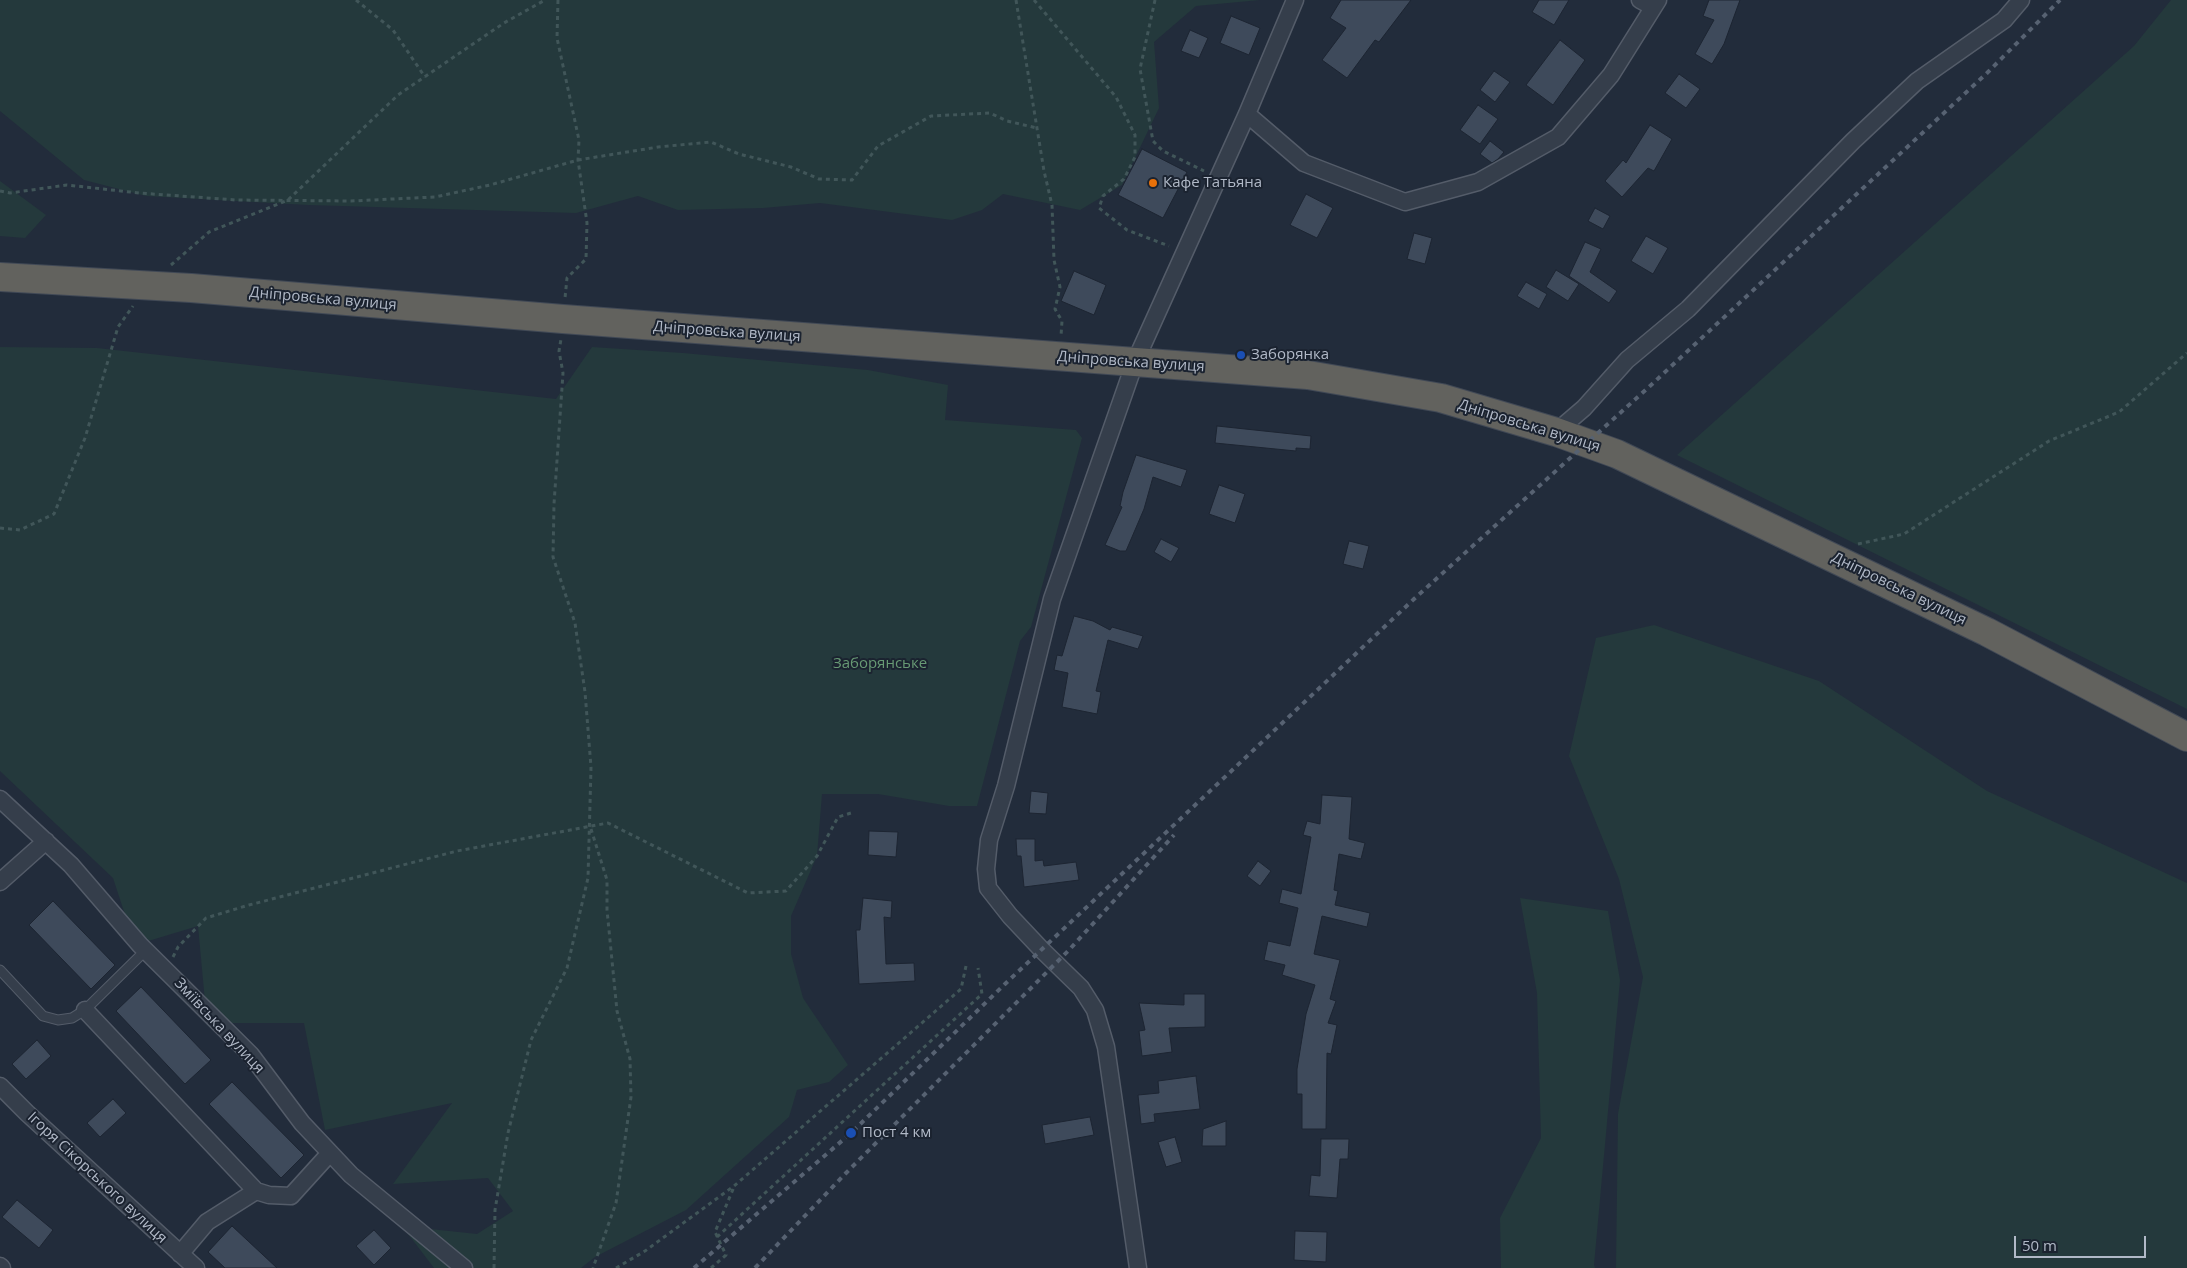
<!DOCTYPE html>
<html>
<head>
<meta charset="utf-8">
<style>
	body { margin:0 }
	#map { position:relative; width:2187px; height:1268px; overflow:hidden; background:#222c3b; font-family:"Open Sans",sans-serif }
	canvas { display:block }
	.scale { position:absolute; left:2014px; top:1236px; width:132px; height:22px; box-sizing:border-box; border:2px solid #b1b9c7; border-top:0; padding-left:6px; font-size:15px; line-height:18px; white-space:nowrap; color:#b1b9c7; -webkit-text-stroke:4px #1b2330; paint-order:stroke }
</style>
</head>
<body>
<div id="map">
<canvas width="2187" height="1268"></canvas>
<div class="scale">50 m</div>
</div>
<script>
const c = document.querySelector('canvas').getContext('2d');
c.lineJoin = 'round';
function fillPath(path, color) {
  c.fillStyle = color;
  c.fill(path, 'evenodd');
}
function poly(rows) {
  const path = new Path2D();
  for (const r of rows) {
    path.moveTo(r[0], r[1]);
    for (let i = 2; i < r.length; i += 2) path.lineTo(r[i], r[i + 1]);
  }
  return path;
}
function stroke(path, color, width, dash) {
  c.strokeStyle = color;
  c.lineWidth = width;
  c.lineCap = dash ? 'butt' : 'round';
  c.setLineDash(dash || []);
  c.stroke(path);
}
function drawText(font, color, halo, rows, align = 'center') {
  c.font = font + ' "Open Sans",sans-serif';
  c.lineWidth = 4;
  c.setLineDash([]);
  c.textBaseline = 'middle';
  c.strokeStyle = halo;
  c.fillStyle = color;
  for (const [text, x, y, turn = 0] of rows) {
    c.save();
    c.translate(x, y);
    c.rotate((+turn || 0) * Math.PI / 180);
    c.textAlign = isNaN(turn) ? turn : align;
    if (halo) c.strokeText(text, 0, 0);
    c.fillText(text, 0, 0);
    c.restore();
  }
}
const green = poly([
	[0,0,1260,0,1196,6,1154,42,1159,108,1122,185,1080,210,1003,194,982,210,952,220,820,203,763,208,678,210,638,196,576,213,308,205,146,196,84,180,0,111],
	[2171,0,2187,0,2187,709,1677,455,2134,46],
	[0,181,46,215,25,238,0,236],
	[0,347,97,348,556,399,592,347,683,353,868,370,948,385,945,420,1076,430,1082,438,1031,627,1020,641,977,806,949,806,878,794,822,794,817,856,791,916,791,954,803,998,848,1065,829,1082,797,1090,789,1117,686,1210,595,1257,581,1268,434,1268,402,1226,477,1234,513,1211,488,1178,393,1184,452,1103,325,1130,304,1023,207,1023,198,926,135,945,113,878,0,771],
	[1654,625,1819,681,1987,791,2187,883,2187,1268,1616,1268,1618,1114,1643,977,1619,879,1569,756,1596,638],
	[1520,898,1608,911,1620,980,1594,1265,1595,1268,1501,1268,1500,1218,1541,1138,1537,993]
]);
const building = poly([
	[1341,0,1411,0,1379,42,1375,40,1347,78,1322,60,1346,28,1330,18,1341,0],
	[1539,0,1569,0,1554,25,1532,12,1539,0],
	[1709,0,1740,0,1724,44,1712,64,1695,54,1714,20,1703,16,1709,0],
	[1231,16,1260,28,1249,55,1220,43,1231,16],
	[1190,30,1208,38,1199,58,1181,51,1190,30],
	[1560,40,1585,60,1553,105,1526,85,1560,40],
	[1494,71,1510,82,1495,102,1480,90,1494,71],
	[1679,74,1700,89,1686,108,1665,93,1679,74],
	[1478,105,1498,119,1480,144,1460,130,1478,105],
	[1650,125,1672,139,1654,171,1648,168,1622,197,1605,181,1623,160,1626,163,1650,125],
	[1490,141,1504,152,1498,159,1492,163,1480,154,1490,141],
	[1142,149,1187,172,1163,218,1118,195,1142,149],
	[1306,194,1333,208,1317,238,1290,225,1306,194],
	[1595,208,1610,216,1603,229,1588,221,1595,208],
	[1414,233,1432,238,1425,264,1407,259,1414,233],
	[1646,236,1668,248,1653,274,1631,261,1646,236],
	[1585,242,1601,249,1590,272,1617,291,1609,303,1569,276,1585,242],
	[1556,270,1579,284,1568,301,1546,287,1556,270],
	[1074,271,1106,285,1094,315,1061,301,1074,271],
	[1526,282,1547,294,1539,309,1517,296,1526,282],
	[1217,426,1311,436,1310,449,1296,448,1296,451,1215,443,1217,426],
	[1136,455,1187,470,1181,487,1153,477,1144,509,1126,551,1120,551,1105,545,1122,507,1120,506,1123,492,1136,455],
	[1219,485,1245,494,1235,523,1209,514,1219,485],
	[1161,539,1179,548,1171,562,1154,552,1161,539],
	[1349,541,1369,546,1363,569,1343,564,1349,541],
	[1074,616,1093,621,1110,630,1112,627,1143,636,1138,649,1108,640,1096,691,1101,692,1097,714,1062,707,1068,673,1054,670,1057,655,1062,656,1074,616],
	[1031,791,1048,793,1046,814,1029,813,1031,791],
	[1322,795,1352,797,1349,839,1365,843,1361,859,1339,854,1334,890,1338,891,1335,905,1370,913,1367,927,1322,916,1314,954,1340,960,1330,999,1336,1001,1328,1023,1337,1025,1331,1054,1327,1053,1326,1129,1302,1129,1302,1094,1297,1094,1297,1069,1306,1014,1315,985,1282,975,1285,965,1264,960,1268,941,1290,946,1298,908,1279,903,1282,889,1301,894,1311,837,1303,835,1307,821,1320,824,1322,795],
	[869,831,898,832,896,857,868,855,869,831],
	[1016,839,1035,839,1035,861,1043,860,1044,866,1076,862,1079,880,1024,887,1021,856,1017,856,1016,839],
	[1258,861,1271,871,1260,886,1247,876,1258,861],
	[863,898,892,901,891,918,884,917,886,964,914,963,915,981,859,984,856,930,860,930,863,898],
	[53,901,115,965,91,989,29,925,53,901],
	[141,987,211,1060,185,1084,116,1011,141,987],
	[1184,994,1205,994,1205,1027,1169,1028,1172,1052,1142,1056,1139,1031,1145,1030,1139,1003,1184,1005,1184,994],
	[37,1040,51,1056,26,1079,12,1064,37,1040],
	[1196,1076,1200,1109,1154,1114,1155,1122,1141,1124,1138,1095,1159,1093,1158,1081,1196,1076],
	[232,1082,304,1155,281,1178,209,1104,232,1082],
	[113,1099,126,1113,100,1137,87,1123,113,1099],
	[1090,1117,1094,1135,1045,1144,1042,1125,1090,1117],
	[1226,1121,1226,1146,1202,1146,1203,1129,1226,1121],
	[1175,1137,1182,1162,1166,1167,1158,1142,1175,1137],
	[1321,1139,1349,1139,1348,1159,1340,1159,1337,1198,1309,1196,1311,1175,1320,1176,1321,1139],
	[17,1200,53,1230,39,1248,2,1217,17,1200],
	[232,1226,277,1268,225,1268,208,1252,232,1226],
	[374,1230,391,1248,374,1265,356,1246,374,1230],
	[1295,1231,1327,1232,1326,1262,1294,1260,1295,1231]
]);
const path = poly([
	[356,0,393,30,425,77],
	[558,0,557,38,579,140,578,160,587,223,586,259,567,278,565,298],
	[1016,0,1044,171,1052,205,1054,260,1060,287,1055,309,1062,321,1061,336],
	[1034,0,1116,97,1135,135,1135,157,1124,179,1103,196,1099,208,1127,230,1169,246],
	[1155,0,1140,69,1153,141,1163,151,1204,171],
	[0,191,10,193,67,185,139,193,236,200,351,201,435,197,490,185,578,160,658,147,711,142,739,154,791,167,819,179,852,180,878,146,931,116,990,113,1007,121,1037,128],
	[171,265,209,232,288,200,398,95,504,23,545,0],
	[0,528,20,530,54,514,85,438,118,327,133,306],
	[1858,544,1904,534,2049,441,2119,412,2187,353],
	[591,829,607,880,607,910,617,1011,630,1059,631,1097,616,1203,593,1268],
	[173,957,178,947,206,918,249,905,457,851,608,823,748,893,786,891,817,856,838,817,851,813],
	[717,1237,982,994,978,968],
	[494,1268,495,1210,508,1133,531,1040,567,968,588,878,591,767,585,692,575,623,553,557,554,504,563,373,559,351,561,339],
	[616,1268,645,1251,734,1186,961,989,966,966],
	[711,1268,726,1255,715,1232,734,1187]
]);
const service = poly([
	[0,970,43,1016,58,1020,72,1018,85,1010,146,950]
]);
const minor = poly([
	[1640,0,1653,7],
	[1247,114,1304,163,1405,202,1478,182,1558,137,1611,75,1658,0],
	[1556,432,1584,408,1627,360,1688,309,1853,141,1917,81,2004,20,2021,0],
	[0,799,71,865,140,945,251,1055,302,1123,351,1175,464,1268],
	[0,882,46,841],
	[85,1010,256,1191],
	[0,1086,27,1113,196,1268],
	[180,1254,207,1222,256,1191,269,1195,291,1196,330,1153],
	[0,1266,2,1268],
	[1138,1268,1106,1047,1095,1010,1081,988,1042,950,1010,916,988,888,986,869,989,840,1006,786,1052,599,1135,362,1247,114,1295,0]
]);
const trunk = poly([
	[0,277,191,288,563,319,1308,375,1441,398,1556,432,1617,454,1987,632,2187,737]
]);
const rail = poly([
	[694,1268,851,1133,1005,984,1414,599,1650,386,1987,73,2060,0],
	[755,1268,846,1173,1069,950,1174,835]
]);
const markers = [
	[1153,183,5,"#e8710a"],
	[1241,355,5,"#1a4fb4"],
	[851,1133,6,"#1a4fb4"]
];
const poiNames = [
	["Кафе Татьяна",1163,183],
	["Заборянка",1251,355],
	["Пост 4 км",862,1133]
];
const streetNames = [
	["Дніпровська вулиця",323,299,5],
	["Дніпровська вулиця",727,332,4],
	["Дніпровська вулиця",1131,362,4],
	["Дніпровська вулиця",1529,426,17],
	["Дніпровська вулиця",1899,589,26],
	["Зміївська вулиця",219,1026,47],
	["Ігоря Сікорського вулиця",97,1178,43]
];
const parkNames = [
	["Заборянське",880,664]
];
fillPath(green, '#24393c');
fillPath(building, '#3e4a5b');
stroke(building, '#1d2532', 1);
stroke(service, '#545c69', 11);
stroke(minor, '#545c69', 19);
stroke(trunk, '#414956', 30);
stroke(path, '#415659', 3, [4, 4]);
stroke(service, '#353e4b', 9);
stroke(minor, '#353e4b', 16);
stroke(trunk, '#62625e', 28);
stroke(rail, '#576272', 4, [5, 5]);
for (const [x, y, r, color] of markers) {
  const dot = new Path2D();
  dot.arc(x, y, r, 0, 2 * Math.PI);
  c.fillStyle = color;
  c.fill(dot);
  stroke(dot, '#1b2330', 2);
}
drawText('15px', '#b1b9c7', '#1b2330', poiNames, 'left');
drawText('15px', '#b1b9c7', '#1b2330', streetNames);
drawText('15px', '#679974', '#1b2330', parkNames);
</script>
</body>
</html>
